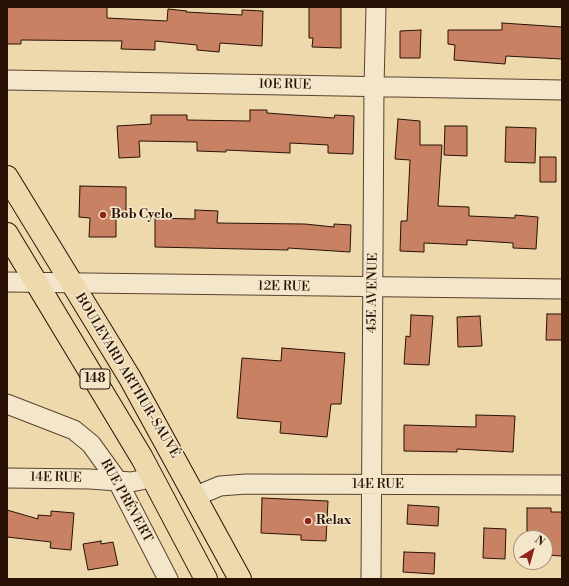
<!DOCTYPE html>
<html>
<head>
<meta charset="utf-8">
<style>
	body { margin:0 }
	#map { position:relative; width:569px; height:586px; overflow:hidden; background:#eed9ad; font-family:"Libre Bodoni",serif }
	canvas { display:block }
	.frame { position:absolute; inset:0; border:8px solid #281005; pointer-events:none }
	.north { position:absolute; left:513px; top:530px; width:40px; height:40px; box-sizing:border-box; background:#f4e6ca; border:1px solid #a2907b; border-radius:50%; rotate:37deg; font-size:11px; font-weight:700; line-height:16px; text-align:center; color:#281005 }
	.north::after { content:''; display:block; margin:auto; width:14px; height:18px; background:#8f2418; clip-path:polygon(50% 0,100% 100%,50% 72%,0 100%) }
</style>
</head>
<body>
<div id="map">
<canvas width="569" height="586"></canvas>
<div class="frame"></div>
<div class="north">N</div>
</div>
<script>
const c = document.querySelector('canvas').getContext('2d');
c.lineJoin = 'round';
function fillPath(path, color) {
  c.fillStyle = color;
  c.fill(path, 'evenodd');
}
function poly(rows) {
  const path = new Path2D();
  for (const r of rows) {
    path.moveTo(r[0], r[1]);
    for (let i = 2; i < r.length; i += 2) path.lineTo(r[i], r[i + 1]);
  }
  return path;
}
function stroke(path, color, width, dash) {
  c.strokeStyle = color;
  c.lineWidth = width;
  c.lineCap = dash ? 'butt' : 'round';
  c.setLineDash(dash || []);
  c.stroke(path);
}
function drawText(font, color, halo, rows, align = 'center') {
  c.font = font + ' "Libre Bodoni",serif';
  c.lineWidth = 3.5;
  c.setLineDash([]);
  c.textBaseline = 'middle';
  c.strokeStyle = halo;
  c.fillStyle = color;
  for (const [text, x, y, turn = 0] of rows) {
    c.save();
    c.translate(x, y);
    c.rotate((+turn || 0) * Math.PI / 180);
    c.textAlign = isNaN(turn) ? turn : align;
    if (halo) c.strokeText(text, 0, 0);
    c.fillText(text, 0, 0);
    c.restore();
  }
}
const building = poly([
	[7,7,107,7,107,18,167,21,168,9,187,11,186,12,242,15,242,10,263,11,262,46,220,43,219,52,197,50,197,45,155,41,155,50,121,49,122,41,21,40,21,44,7,44,7,7],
	[309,7,341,7,341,48,312,47,313,38,309,38,309,7],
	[502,23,562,27,562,59,506,56,505,64,454,60,455,45,448,44,448,30,502,30,502,23],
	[421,30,420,58,400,58,400,31,421,30],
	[250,110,267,110,267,113,334,118,335,115,354,116,353,154,328,153,328,145,290,143,290,153,226,150,226,152,197,151,197,142,139,141,140,157,119,158,117,126,151,124,151,115,187,115,187,120,250,121,250,110],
	[398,119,420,121,420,145,442,145,438,206,469,207,469,216,515,218,515,215,538,217,536,249,513,248,513,243,467,240,467,245,424,243,424,252,400,251,401,221,407,221,410,160,395,159,398,119],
	[445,126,467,126,467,156,444,155,445,126],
	[506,127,536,128,535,163,505,162,506,127],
	[540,157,556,157,556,182,540,182,540,157],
	[80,186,126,187,126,215,116,215,116,237,89,237,90,218,79,217,80,186],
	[195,210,218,211,217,223,305,224,334,227,334,224,351,225,350,252,288,248,288,250,155,247,155,218,195,219,195,210],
	[547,314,562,314,562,340,546,340,547,314],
	[411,315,433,316,429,365,404,364,406,336,410,337,411,315],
	[480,316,482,346,458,347,457,317,480,316],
	[282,348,345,353,341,404,331,404,327,437,280,433,281,422,237,418,242,358,281,361,282,348],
	[476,415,515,416,513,452,457,449,457,452,404,451,404,425,476,427,476,415],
	[262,498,328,501,326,541,301,540,301,535,261,533,262,498],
	[408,505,439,507,438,526,407,524,408,505],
	[527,508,551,508,551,512,562,512,562,556,545,555,545,538,527,538,527,508],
	[7,510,38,519,38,515,51,516,51,511,74,513,71,550,50,548,51,542,7,537,7,510],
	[484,528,506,529,505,559,483,558,484,528],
	[101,541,101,544,113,542,118,565,88,570,83,544,101,541],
	[404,552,435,553,434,574,403,572,404,552]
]);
const street = poly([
	[7,80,562,90],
	[7,282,562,289],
	[7,404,74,430,91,444,117,480,168,579],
	[7,478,90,479,131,482,141,480,152,475],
	[196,496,220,486,246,484,562,485],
	[371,579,374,86,376,7]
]);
const primary = poly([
	[7,177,130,378,240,579],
	[7,234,142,458,206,579]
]);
const markers = [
	[103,215,4,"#8f2418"],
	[308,521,4,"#8f2418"]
];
const shields = [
	[95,379,30]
];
const shieldNames = [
	["148",95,379]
];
const streetNames = [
	["10E RUE",285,85,1],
	["12E RUE",284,287,1],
	["45E AVENUE",373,293,-89],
	["BOULEVARD ARTHUR-SAUVÉ",127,376,59],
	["14E RUE",56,478,1],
	["14E RUE",378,485],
	["RUE PRÉVERT",126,501,61]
];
const poiNames = [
	["Bob Cyclo",111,215],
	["Relax",316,521]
];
fillPath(building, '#c98164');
stroke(building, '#281005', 1);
stroke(street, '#5a422f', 21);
stroke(primary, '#281005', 24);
stroke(street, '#f4e6ca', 19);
stroke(primary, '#eed9ad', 22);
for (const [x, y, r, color] of markers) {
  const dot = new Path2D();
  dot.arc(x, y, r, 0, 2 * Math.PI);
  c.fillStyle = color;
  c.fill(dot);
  stroke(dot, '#f4e6ca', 1.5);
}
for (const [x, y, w] of shields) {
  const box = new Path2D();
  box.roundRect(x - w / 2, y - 10, w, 20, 3);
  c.fillStyle = '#f4e6ca';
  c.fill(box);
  stroke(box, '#281005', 1);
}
drawText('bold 12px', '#281005', null, shieldNames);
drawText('13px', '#281005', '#f4e6ca', streetNames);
drawText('bold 13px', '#281005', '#f4e6ca', poiNames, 'left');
</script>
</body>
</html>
